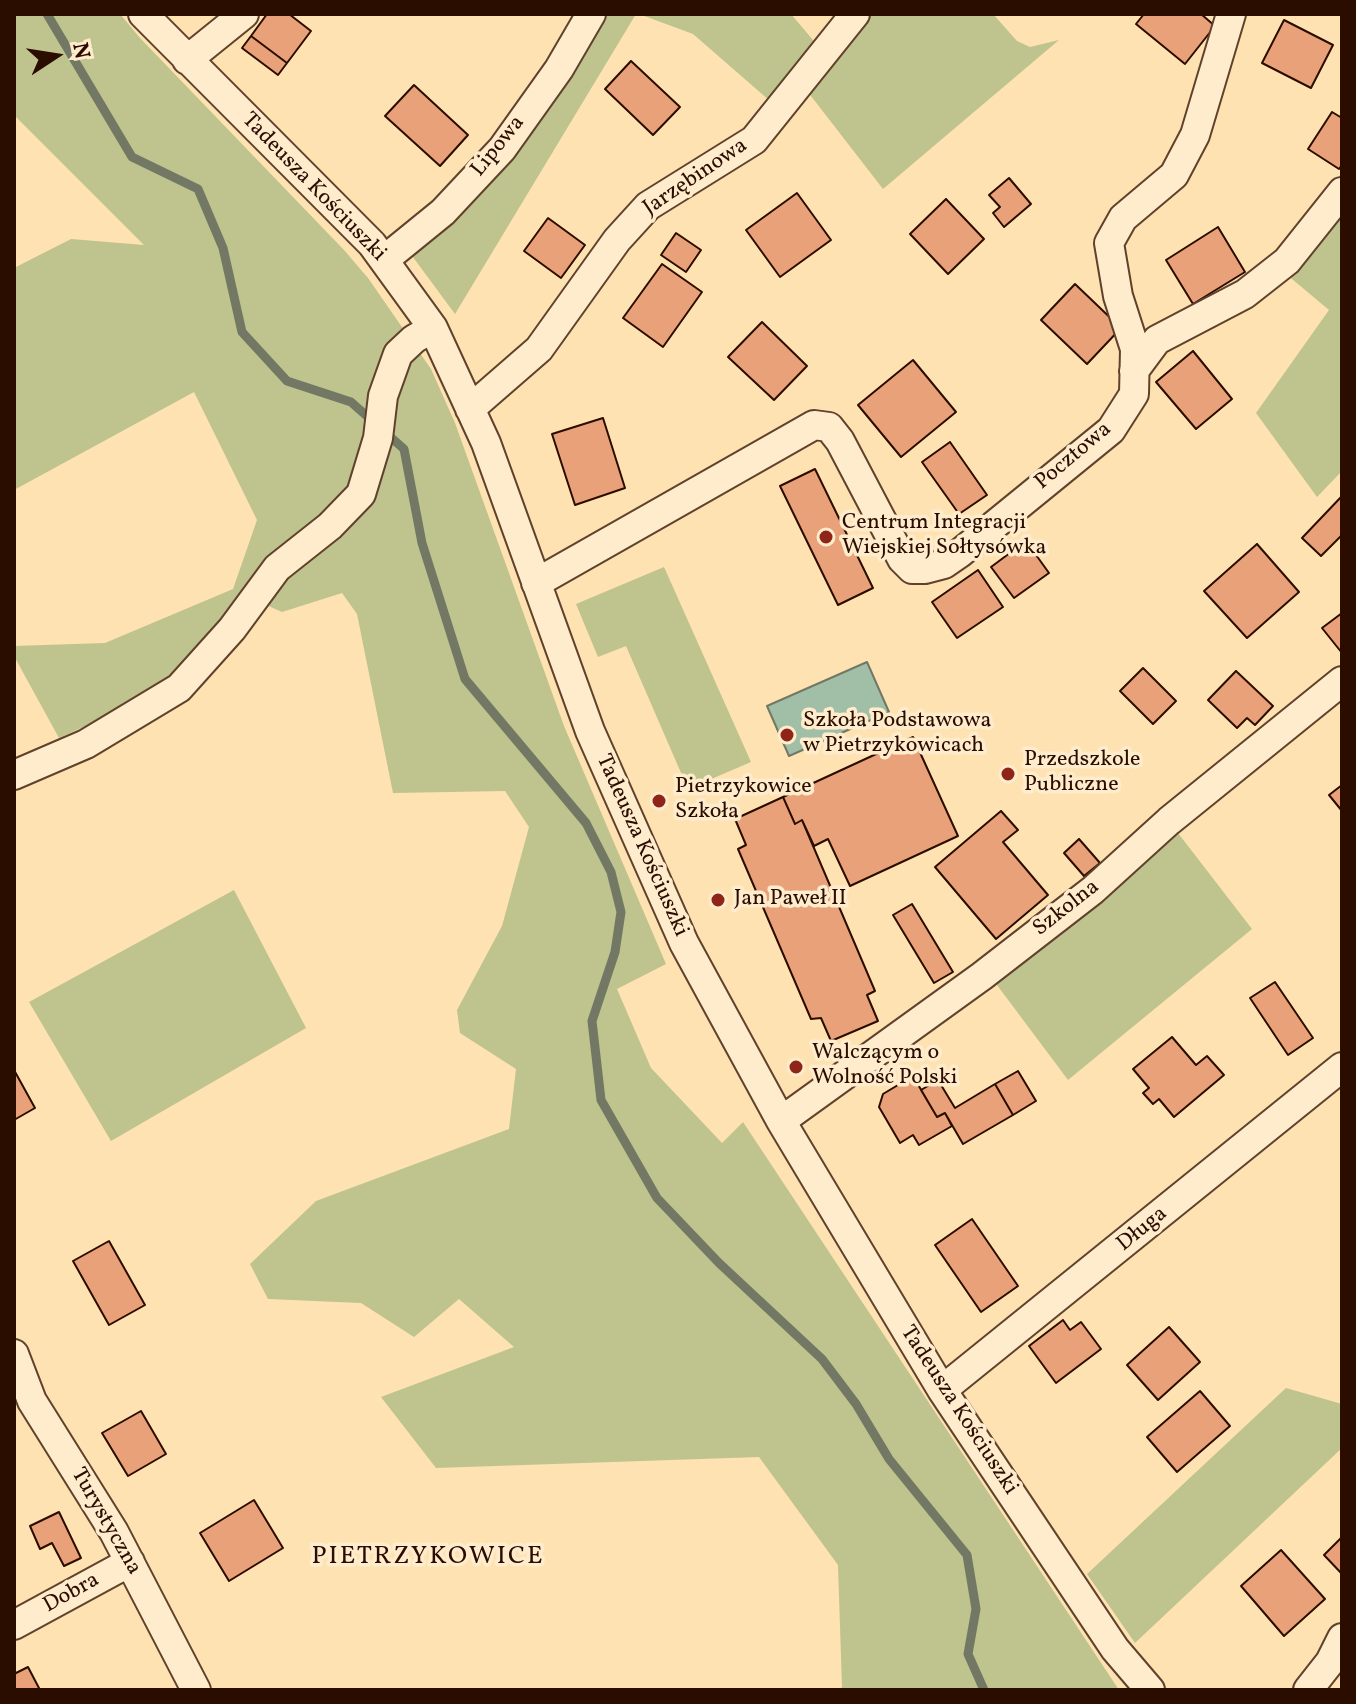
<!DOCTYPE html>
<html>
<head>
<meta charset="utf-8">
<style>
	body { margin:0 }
	#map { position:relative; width:1356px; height:1704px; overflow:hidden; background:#fee2b2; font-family:Vollkorn,serif }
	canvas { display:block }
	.frame { position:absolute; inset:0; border:16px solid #2b0d00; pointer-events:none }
	.north { position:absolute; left:16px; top:16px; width:80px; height:80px; -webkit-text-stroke:6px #feeccd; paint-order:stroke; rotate:78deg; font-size:22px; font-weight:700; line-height:32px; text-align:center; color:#2b0d00 }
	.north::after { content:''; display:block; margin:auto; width:28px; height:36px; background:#2b0d00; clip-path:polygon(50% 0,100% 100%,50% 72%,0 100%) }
</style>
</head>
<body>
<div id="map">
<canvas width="1356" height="1704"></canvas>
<div class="frame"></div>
<div class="north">N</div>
</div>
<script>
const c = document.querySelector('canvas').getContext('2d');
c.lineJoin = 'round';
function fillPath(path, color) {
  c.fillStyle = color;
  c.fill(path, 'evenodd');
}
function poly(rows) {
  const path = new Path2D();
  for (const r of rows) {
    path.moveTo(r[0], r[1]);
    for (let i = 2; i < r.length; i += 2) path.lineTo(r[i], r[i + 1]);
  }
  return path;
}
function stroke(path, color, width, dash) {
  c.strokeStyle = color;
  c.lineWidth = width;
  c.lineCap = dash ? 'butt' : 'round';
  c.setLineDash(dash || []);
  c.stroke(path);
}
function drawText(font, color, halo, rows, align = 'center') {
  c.font = font + ' Vollkorn,serif';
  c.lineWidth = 7;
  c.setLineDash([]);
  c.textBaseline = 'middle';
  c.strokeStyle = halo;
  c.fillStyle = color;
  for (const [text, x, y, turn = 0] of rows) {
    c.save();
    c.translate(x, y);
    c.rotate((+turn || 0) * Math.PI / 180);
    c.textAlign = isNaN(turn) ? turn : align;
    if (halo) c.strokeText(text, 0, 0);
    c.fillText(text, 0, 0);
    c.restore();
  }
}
const green = poly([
	[14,14,120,14,140,38,344,250,368,278,431,369,455,423,564,726,666,964,617,989,651,1068,722,1143,743,1122,1119,1690,839,1690,842,1687,838,1565,759,1457,436,1468,381,1397,514,1347,459,1299,414,1337,361,1303,268,1299,250,1264,316,1201,509,1129,516,1069,460,1033,457,1010,502,926,529,827,505,791,393,793,357,614,342,593,282,612,246,596,178,672,133,704,59,738,14,656,14,646,105,643,233,589,257,520,194,392,14,490,14,268,71,239,144,245,14,115],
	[597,14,636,14,455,314,407,249],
	[639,14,791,14,818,46,770,101,693,34],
	[869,14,993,14,1017,41,1030,47,1059,40,883,189,804,87,857,23],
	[1342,203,1342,471,1317,497,1256,413,1329,310,1286,274],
	[664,567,751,762,688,789,626,646,598,657,576,604],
	[1178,833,1252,929,1068,1080,994,981],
	[234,890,306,1028,111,1141,29,1002],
	[1286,1388,1342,1404,1342,1448,1135,1643,1087,1574]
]);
const water = poly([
	[867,662,889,712,789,756,767,706,867,662]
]);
const stream = poly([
	[47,14,132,157,198,189,223,248,242,332,287,381,351,402,404,449,422,543,465,679,586,823,611,872,621,912,615,952,592,1021,601,1100,657,1198,719,1263,822,1359,856,1404,889,1459,967,1555,976,1609,968,1654,984,1690]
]);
const building = poly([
	[267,14,289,14,311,31,287,63,251,36,267,14],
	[1144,14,1201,14,1215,26,1185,64,1136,24,1144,14],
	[1284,20,1333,45,1311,88,1262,63,1284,20],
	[251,36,287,63,278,75,242,48,251,36],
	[631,61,680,107,653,135,605,89,631,61],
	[414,85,468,135,440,166,385,116,414,85],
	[1332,112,1342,118,1342,165,1339,169,1308,149,1332,112],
	[1009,178,1031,204,1004,227,993,213,1000,207,989,195,1009,178],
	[797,193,831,240,780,277,746,230,797,193],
	[946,199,984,239,948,274,910,234,946,199],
	[548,218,585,245,561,278,524,251,548,218],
	[1218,227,1245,272,1193,304,1166,260,1218,227],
	[676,233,701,250,686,272,661,255,676,233],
	[662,264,702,292,663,347,623,318,662,264],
	[1075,284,1121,328,1087,364,1041,320,1075,284],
	[762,322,807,366,774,400,728,357,762,322],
	[1193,351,1232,399,1196,429,1156,382,1193,351],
	[913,360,956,412,901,457,858,405,913,360],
	[603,418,625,488,575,505,552,434,603,418],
	[950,442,987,495,959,514,922,462,950,442],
	[815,469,873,588,838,605,780,486,815,469],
	[1342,496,1342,535,1321,556,1302,538,1342,496],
	[1026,541,1049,573,1014,598,991,567,1026,541],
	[1257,544,1299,592,1247,638,1204,591,1257,544],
	[978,570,1003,607,957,638,932,602,978,570],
	[1342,613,1342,653,1322,628,1342,613],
	[1143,668,1176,701,1153,724,1120,691,1143,668],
	[1236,671,1273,706,1255,725,1247,718,1237,728,1208,700,1236,671],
	[913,737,958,836,850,886,828,839,814,846,802,820,795,824,783,797,913,737],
	[1342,785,1342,811,1329,795,1342,785],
	[783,797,795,824,802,820,875,991,867,995,878,1021,831,1041,821,1018,811,1019,738,849,746,845,735,819,783,797],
	[1001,811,1018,830,1003,842,1048,895,996,939,935,867,1001,811],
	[1079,839,1100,863,1084,876,1064,853,1079,839],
	[912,904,953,972,934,983,893,915,912,904],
	[1275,982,1313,1038,1288,1055,1250,998,1275,982],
	[1172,1037,1196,1065,1207,1056,1224,1075,1174,1117,1159,1099,1153,1104,1143,1093,1149,1088,1133,1069,1172,1037],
	[14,1070,35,1108,14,1120,14,1070],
	[1018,1071,1036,1101,1013,1115,995,1084,1018,1071],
	[913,1076,937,1117,945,1113,952,1126,919,1145,913,1135,900,1143,879,1107,883,1094,913,1076],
	[938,1080,955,1108,995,1084,1013,1115,963,1144,945,1113,937,1117,921,1090,938,1080],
	[972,1219,1018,1286,981,1312,935,1245,972,1219],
	[109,1241,145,1305,109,1325,73,1261,109,1241],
	[1063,1320,1070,1330,1081,1322,1101,1349,1056,1383,1029,1346,1063,1320],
	[1169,1327,1200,1362,1158,1400,1127,1365,1169,1327],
	[1200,1391,1230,1426,1177,1472,1147,1437,1200,1391],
	[141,1411,166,1454,128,1476,102,1433,141,1411],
	[254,1500,283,1548,229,1581,200,1533,254,1500],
	[59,1512,81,1558,64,1566,52,1543,40,1549,30,1526,59,1512],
	[1342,1537,1342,1574,1324,1555,1342,1537],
	[1281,1550,1325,1599,1284,1636,1241,1586,1281,1550],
	[28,1667,40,1690,14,1690,14,1674,28,1667]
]);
const minor = poly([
	[143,14,372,244,433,328,486,443,590,731,684,943,781,1121,942,1390,1115,1649,1150,1690],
	[187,60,244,14],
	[384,260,443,212,502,149,559,69,591,14],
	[1134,371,1157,340,1245,294,1287,261,1342,192],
	[470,409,539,349,617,240,648,206,754,140,855,14],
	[536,583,814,425,829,427,840,441,902,559,912,569,925,569,944,564,960,553,1111,430,1134,394,1135,349,1118,296,1109,243,1123,218,1174,175,1195,135,1231,14],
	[14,775,86,744,179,688,232,629,277,568,330,526,361,494,378,438,383,396,398,354,414,339,433,328],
	[781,1121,982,976,1093,890,1169,821,1342,681],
	[14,1354,32,1401,114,1532,196,1690],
	[942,1390,1342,1067],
	[14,1625,130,1562],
	[1308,1690,1330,1662,1342,1638]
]);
const markers = [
	[826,537,8,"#8f2418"],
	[787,735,8,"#8f2418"],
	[1008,774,8,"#8f2418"],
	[659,801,8,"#8f2418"],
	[718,900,8,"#8f2418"],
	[796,1067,8,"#8f2418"]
];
const streetNames = [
	["Lipowa",499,147,-51],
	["Jarzębinowa",696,178,-34],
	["Tadeusza Kościuszki",313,188,46],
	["Pocztowa",1074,457,-40],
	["Tadeusza Kościuszki",641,846,66],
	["Szkolna",1067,909,-38],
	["Długa",1143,1230,-39],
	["Tadeusza Kościuszki",958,1411,57],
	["Turystyczna",105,1522,60],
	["Dobra",72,1594,-29]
];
const poiNames = [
	["Centrum Integracji",842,524],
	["Wiejskiej Sołtysówka",842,549],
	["Szkoła Podstawowa",803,722],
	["w Pietrzykowicach",803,747],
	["Przedszkole",1024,761],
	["Publiczne",1024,786],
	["Pietrzykowice",675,788],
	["Szkoła",675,813],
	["Jan Paweł II",734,900],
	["Walczącym o",812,1054],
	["Wolność Polski",812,1079]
];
const quarterNames = [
	["PIETRZYKOWICE",428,1558]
];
fillPath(green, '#bfc38d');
fillPath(water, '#a1bfa7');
stroke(water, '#727864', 2);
stroke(stream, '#727864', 9);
fillPath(building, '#e9a179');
stroke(building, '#2b0d00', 2);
stroke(minor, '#60422c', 32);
stroke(minor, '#feeccd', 28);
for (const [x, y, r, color] of markers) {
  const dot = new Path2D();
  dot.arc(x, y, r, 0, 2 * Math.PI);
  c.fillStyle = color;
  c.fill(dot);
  stroke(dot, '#feeccd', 3);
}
drawText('22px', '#2b0d00', '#feeccd', streetNames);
drawText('22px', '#2b0d00', '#feeccd', poiNames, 'left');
c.letterSpacing = '2px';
drawText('26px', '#2b0d00', '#feeccd', quarterNames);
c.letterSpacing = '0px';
</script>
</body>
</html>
